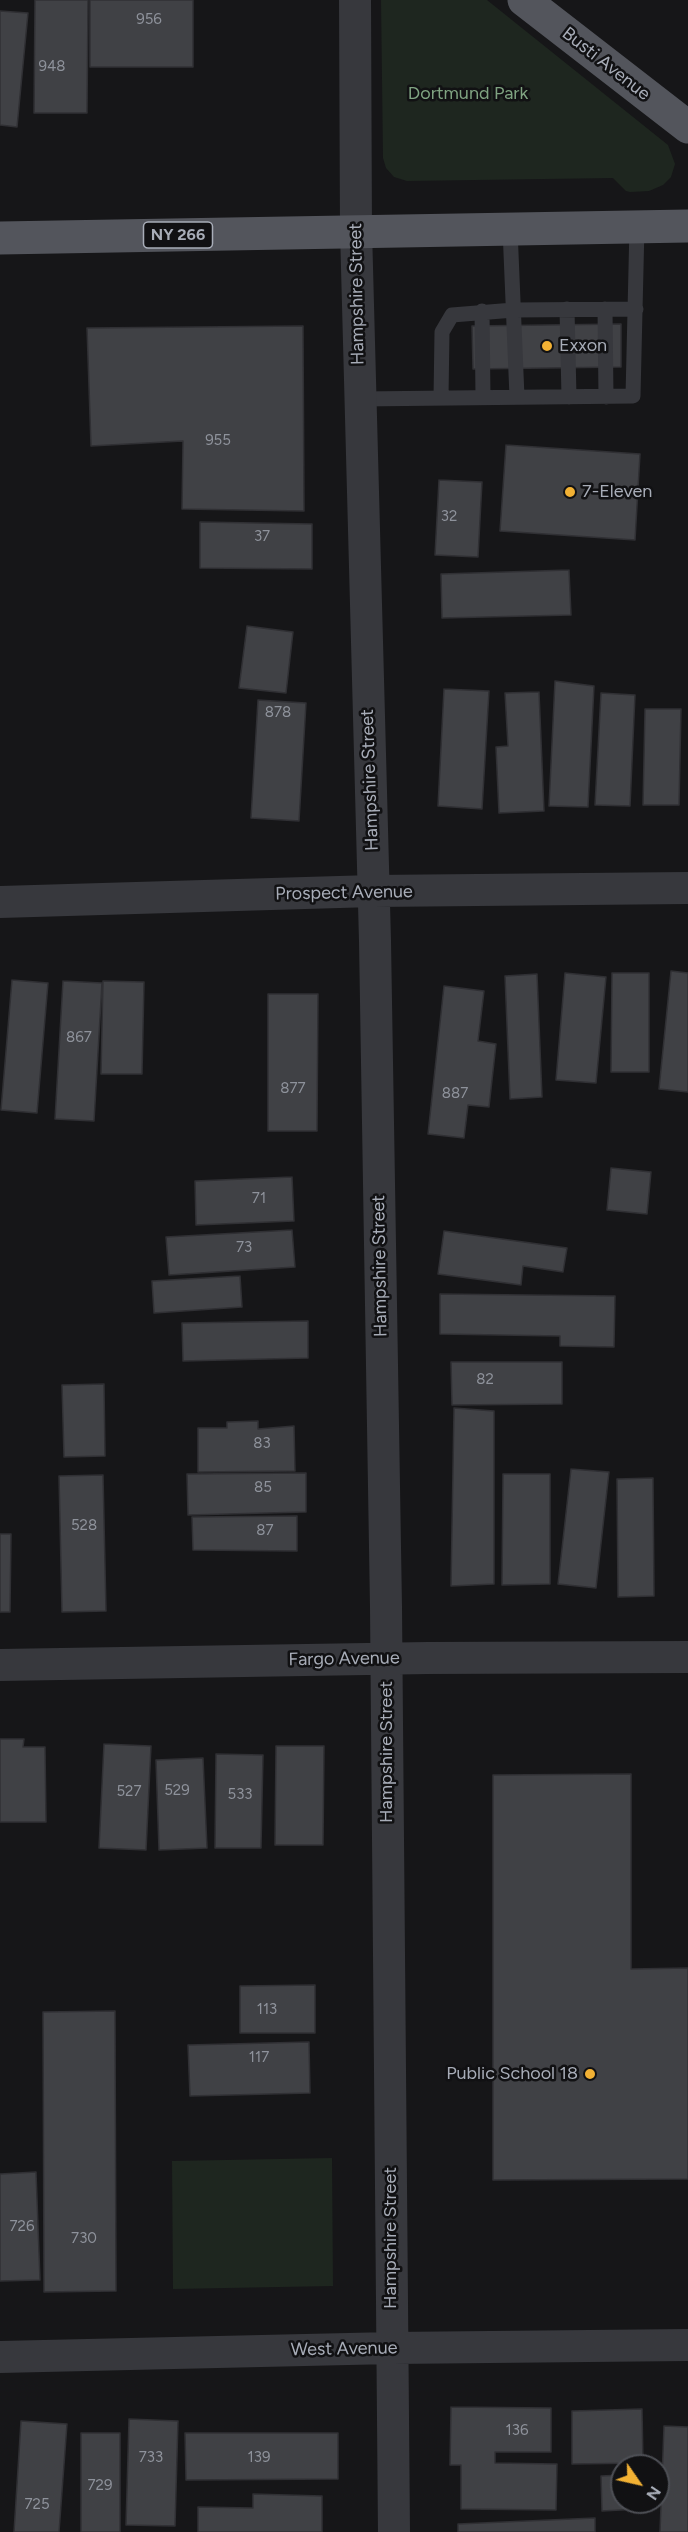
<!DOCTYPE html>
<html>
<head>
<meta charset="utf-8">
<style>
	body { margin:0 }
	#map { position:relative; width:688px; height:2532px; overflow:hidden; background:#161618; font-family:Figtree,sans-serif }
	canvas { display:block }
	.north { position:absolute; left:610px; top:2454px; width:60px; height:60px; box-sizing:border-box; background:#111113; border:2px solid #4d4f55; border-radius:50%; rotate:124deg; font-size:16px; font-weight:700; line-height:24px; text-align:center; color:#a8adb8 }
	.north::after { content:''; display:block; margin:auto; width:21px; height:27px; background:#f2b134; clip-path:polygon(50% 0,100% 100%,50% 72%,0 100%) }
</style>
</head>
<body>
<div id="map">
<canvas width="688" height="2532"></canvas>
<div class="north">N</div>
</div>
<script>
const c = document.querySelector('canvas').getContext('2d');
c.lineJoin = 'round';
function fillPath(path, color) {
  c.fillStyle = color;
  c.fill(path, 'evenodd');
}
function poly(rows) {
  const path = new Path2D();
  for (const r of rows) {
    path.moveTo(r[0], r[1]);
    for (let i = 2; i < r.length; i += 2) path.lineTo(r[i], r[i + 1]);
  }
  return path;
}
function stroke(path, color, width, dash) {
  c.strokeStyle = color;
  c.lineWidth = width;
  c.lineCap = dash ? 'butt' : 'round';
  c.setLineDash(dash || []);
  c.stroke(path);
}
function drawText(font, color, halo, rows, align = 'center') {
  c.font = font + ' Figtree,sans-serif';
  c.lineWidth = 5;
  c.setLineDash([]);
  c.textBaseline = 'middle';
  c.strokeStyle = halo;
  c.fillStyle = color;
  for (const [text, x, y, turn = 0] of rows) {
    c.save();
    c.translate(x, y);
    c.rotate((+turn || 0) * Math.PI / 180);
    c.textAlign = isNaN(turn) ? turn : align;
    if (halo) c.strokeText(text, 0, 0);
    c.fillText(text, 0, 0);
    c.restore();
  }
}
const green = poly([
	[381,0,487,0,668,145,675,164,671,177,663,185,649,191,630,192,626,191,613,178,407,181,394,177,386,168,383,158],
	[332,2158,333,2286,173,2289,172,2161]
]);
const building = poly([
	[35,0,88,0,87,113,34,113,35,0],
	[90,0,193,0,193,67,90,67,90,0],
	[0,11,28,13,17,127,0,125,0,11],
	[621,324,621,367,473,369,472,326,621,324],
	[303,326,304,511,182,509,183,441,91,446,87,328,303,326],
	[506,445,640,454,635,540,500,531,506,445],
	[439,480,482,482,478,557,435,555,439,480],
	[200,522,312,524,312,569,200,568,200,522],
	[569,570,571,615,442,618,441,574,569,570],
	[247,626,293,632,286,693,239,688,247,626],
	[555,681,594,686,588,807,549,806,555,681],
	[444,689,489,691,482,809,438,806,444,689],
	[539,692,544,811,499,813,496,747,508,746,505,693,539,692],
	[601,693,635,695,630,806,595,805,601,693],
	[258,700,306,703,299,821,251,818,258,700],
	[645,709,681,709,679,805,643,805,645,709],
	[671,971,688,973,688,1092,659,1089,671,971],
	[565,973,606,977,596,1083,556,1080,565,973],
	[612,973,649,973,649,1072,611,1072,612,973],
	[537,974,542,1097,510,1099,505,976,537,974],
	[12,980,48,983,37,1113,1,1110,12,980],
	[63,981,102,983,94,1121,55,1119,63,981],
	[103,981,144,982,142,1074,101,1074,103,981],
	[444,986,484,991,478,1041,496,1044,489,1107,468,1105,464,1138,428,1134,444,986],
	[268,994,318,994,317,1131,268,1131,268,994],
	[611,1168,651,1172,647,1214,607,1210,611,1168],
	[292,1177,294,1221,196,1225,195,1181,292,1177],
	[292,1230,295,1267,169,1275,166,1237,292,1230],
	[444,1231,567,1248,563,1272,523,1266,521,1285,438,1274,444,1231],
	[240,1276,242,1307,154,1313,152,1281,240,1276],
	[440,1294,615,1296,614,1347,560,1346,560,1336,440,1334,440,1294],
	[308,1321,308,1358,183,1361,182,1323,308,1321],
	[451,1362,562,1362,562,1404,452,1405,451,1362],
	[104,1384,105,1456,64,1457,62,1385,104,1384],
	[454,1408,494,1411,494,1584,451,1586,454,1408],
	[258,1421,258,1429,294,1426,295,1471,198,1472,198,1428,227,1428,227,1422,258,1421],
	[571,1469,609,1472,596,1588,558,1584,571,1469],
	[306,1473,306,1512,188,1515,187,1474,306,1473],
	[503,1474,550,1474,550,1584,502,1585,503,1474],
	[103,1475,106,1611,62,1612,59,1476,103,1475],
	[653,1478,654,1596,618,1597,617,1479,653,1478],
	[297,1516,297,1551,193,1550,192,1517,297,1516],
	[0,1534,11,1534,10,1612,0,1612,0,1534],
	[0,1739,24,1739,23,1747,45,1747,46,1822,0,1822,0,1739],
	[104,1744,151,1746,146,1850,99,1848,104,1744],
	[276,1746,324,1746,323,1845,275,1845,276,1746],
	[216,1754,263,1755,261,1848,215,1848,216,1754],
	[203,1758,207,1848,159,1850,156,1760,203,1758],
	[631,1774,631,1969,688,1968,688,2179,493,2180,493,1775,631,1774],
	[315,1985,315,2033,240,2033,240,1986,315,1985],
	[115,2011,116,2291,44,2292,43,2012,115,2011],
	[309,2042,310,2093,190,2096,188,2045,309,2042],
	[36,2172,40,2280,0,2281,0,2174,36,2172],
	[451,2407,551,2408,551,2452,495,2452,495,2463,557,2464,556,2510,461,2509,461,2465,450,2465,451,2407],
	[642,2409,643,2463,572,2464,572,2411,642,2409],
	[129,2419,178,2421,175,2526,126,2525,129,2419],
	[21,2421,67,2424,59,2532,14,2532,21,2421],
	[664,2426,688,2427,688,2532,660,2532,664,2426],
	[81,2433,120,2433,120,2532,81,2532,81,2433],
	[185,2433,338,2433,338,2479,186,2480,185,2433],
	[622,2475,622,2502,639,2502,640,2509,602,2511,601,2476,622,2475],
	[253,2494,322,2496,322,2532,198,2532,198,2507,253,2508,253,2494],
	[595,2518,595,2532,458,2532,458,2524,595,2518]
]);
const service = poly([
	[510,229,517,397],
	[567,309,569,397],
	[605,309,606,397],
	[482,311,483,397],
	[441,398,442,332,452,315,514,310,636,309],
	[360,399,633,396,637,226]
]);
const minor = poly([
	[355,0,356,230,375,941,386,1607,394,2532],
	[0,902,373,891,688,888],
	[0,1665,428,1658,688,1657],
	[0,2357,392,2348,688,2345]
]);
const primary = poly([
	[524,0,688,127],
	[0,238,688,226]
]);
const markers = [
	[547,346,6,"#f2b134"],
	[570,492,6,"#f2b134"],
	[590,2074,6,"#f2b134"]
];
const numberNames = [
	["956",149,20],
	["948",52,67],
	["955",218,441],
	["32",449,517],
	["37",262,537],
	["878",278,713],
	["867",79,1038],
	["877",293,1089],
	["887",455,1094],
	["71",259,1199],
	["73",244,1248],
	["82",485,1380],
	["83",262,1444],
	["85",263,1488],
	["528",84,1526],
	["87",265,1531],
	["529",177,1791],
	["527",129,1792],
	["533",240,1795],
	["113",267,2010],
	["117",259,2058],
	["726",22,2227],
	["730",84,2239],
	["136",517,2431],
	["733",151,2458],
	["139",259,2458],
	["729",100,2486],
	["725",37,2505]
];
const shields = [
	[178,235,69]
];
const shieldNames = [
	["NY 266",178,235]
];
const streetNames = [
	["Busti Avenue",606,64,38],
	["Hampshire Street",357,294,-91],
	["Hampshire Street",370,780,-92],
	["Prospect Avenue",344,893,-1],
	["Hampshire Street",380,1266,-91],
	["Fargo Avenue",344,1659,-1],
	["Hampshire Street",387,1752,-90],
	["Hampshire Street",391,2238,-90],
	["West Avenue",344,2349,-1]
];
const parkNames = [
	["Dortmund Park",468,94]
];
const poiNames = [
	["Exxon",559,346],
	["7-Eleven",582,492],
	["Public School 18",578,2074,"right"]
];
fillPath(green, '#1e261f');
fillPath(building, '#404145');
stroke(building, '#303034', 1.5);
stroke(service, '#37383d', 15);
stroke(minor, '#37383d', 32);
stroke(primary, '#53555c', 33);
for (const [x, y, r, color] of markers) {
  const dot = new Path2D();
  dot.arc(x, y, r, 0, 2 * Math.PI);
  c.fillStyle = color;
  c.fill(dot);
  stroke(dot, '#111113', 2);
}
drawText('15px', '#8e929b', null, numberNames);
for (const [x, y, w] of shields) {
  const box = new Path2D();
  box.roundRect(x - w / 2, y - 13, w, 26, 4.5);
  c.fillStyle = '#111113';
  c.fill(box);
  stroke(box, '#a8adb8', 1.5);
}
drawText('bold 16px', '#a8adb8', null, shieldNames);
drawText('18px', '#a8adb8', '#111113', streetNames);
drawText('18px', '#7fa381', '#111113', parkNames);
drawText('18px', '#a8adb8', '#111113', poiNames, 'left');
</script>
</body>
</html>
